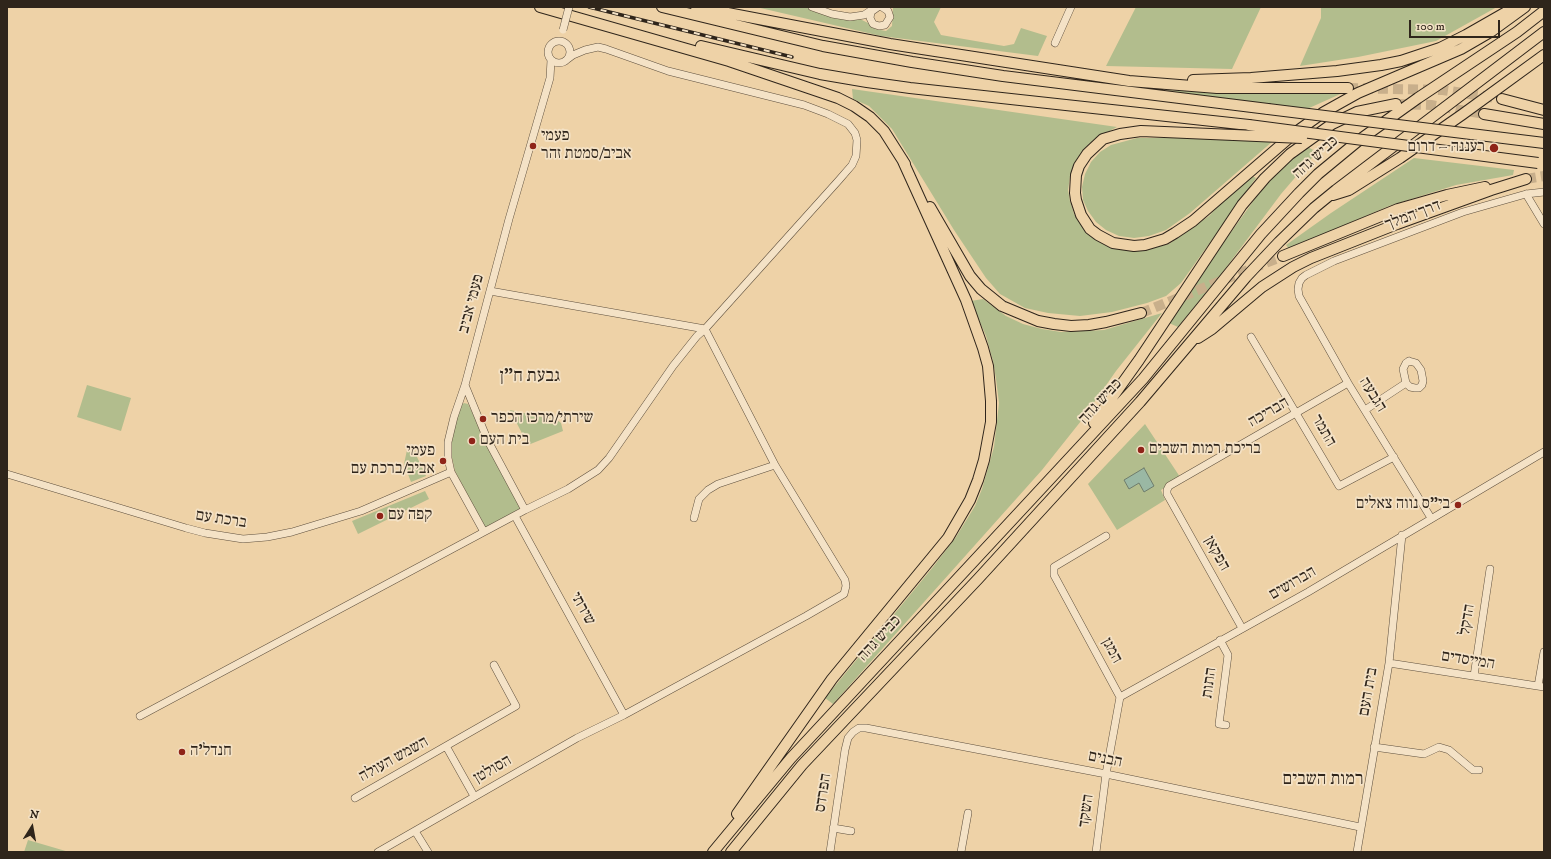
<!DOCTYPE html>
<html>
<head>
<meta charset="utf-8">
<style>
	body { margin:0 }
	#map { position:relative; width:1551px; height:859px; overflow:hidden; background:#eed2a7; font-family:"IM FELL DW Pica",serif }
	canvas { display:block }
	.frame { position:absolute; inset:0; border:8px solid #2f251b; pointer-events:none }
	.north { position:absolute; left:12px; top:807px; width:40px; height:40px; -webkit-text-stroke:3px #f4e2c6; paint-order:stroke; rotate:11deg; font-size:11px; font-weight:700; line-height:16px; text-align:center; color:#2f251b }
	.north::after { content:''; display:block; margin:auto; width:14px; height:18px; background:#2f251b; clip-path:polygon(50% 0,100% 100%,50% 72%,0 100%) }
	.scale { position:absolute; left:1409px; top:20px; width:91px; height:18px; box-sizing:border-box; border:2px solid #2f251b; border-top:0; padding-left:5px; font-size:12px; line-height:14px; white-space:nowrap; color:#2f251b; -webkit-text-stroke:3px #f4e2c6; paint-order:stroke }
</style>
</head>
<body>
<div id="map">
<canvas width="1551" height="859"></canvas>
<div class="frame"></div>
<div class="north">N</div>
<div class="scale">100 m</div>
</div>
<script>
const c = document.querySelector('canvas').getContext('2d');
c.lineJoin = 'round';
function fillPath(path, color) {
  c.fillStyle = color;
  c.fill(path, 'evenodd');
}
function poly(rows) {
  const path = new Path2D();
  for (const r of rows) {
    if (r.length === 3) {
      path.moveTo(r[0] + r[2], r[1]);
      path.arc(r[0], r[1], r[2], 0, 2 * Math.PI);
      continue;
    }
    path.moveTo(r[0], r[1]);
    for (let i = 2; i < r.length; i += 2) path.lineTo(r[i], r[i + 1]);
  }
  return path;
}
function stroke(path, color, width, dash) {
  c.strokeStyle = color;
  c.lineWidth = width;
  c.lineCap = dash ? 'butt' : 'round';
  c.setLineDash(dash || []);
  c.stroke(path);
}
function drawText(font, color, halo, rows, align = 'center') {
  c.font = font + ' "IM FELL DW Pica","Frank Ruhl Libre",serif';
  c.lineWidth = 3.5;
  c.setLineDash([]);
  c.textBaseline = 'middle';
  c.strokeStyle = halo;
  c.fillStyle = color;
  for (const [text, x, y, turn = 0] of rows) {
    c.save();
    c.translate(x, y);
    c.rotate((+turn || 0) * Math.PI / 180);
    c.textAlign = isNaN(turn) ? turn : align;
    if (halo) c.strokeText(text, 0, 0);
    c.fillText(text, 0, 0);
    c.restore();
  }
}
const green = poly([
	[756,7,808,7,831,16,858,18,868,23,875,29,886,31,892,26,893,7,941,7,934,22,941,35,1004,46,1014,44,1021,28,1047,36,1038,56,881,36],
	[1136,7,1261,7,1232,69,1106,66],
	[1318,7,1497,7,1436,41,1358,57,1300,66,1321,18,1321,8],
	[852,89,1117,127,1098,137,1085,148,1076,162,1070,177,1068,190,1070,201,1074,214,1082,226,1138,249,1169,244,1209,216,1248,174,1256,178,1181,283,1166,296,1147,303,1112,312,1080,316,1048,313,1025,308,1000,294,986,278,954,230,892,129,869,106,853,99],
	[1162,90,1249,94,1347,91,1307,109,1244,102],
	[1137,138,1215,138,1273,141,1190,213,1166,230,1149,236,1134,238,1119,236,1106,230,1096,222,1088,211,1083,200,1082,187,1085,174,1091,162,1100,152,1111,145],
	[1306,146,1317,152,1281,194,1222,273,1178,327,1169,323,1216,253,1257,196,1276,173],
	[1414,158,1514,170,1513,175,1456,185,1389,206,1289,249,1286,245,1331,213],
	[983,299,1006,316,1023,324,1042,329,1061,332,1104,330,1162,313,1116,371,1081,421,1042,470,833,704,825,698,933,567,956,537,975,506,982,489,994,447,999,403,996,379,993,361,986,336,971,301],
	[87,385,131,398,121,431,77,417],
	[464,403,468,404,521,509,485,528,455,471,451,453,453,431,460,406],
	[510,410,557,420,561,423,563,431,528,445],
	[1145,424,1180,477,1161,490,1165,500,1117,530,1088,484],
	[407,450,418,452,417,457,426,476,411,482,404,464],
	[425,491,429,499,358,534,352,521],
	[28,840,69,852,24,852]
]);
const water = poly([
	[1144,468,1154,486,1144,492,1139,483,1129,489,1124,480,1144,468]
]);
const highwayTunnel = poly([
	[1348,88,1443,90,1502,99],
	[1396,104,1431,105,1484,114],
	[1526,179,1544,176],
	[1141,313,1283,256]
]);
const minor = poly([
	[812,7,832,14,850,17,864,15,873,9],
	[878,7,871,12,870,18,873,24,879,26,885,25,890,17,888,11,882,7],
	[559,52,11],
	[1055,43,1071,7],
	[1526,194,1544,224],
	[490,291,705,329],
	[1251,337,1339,486,1394,457],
	[1409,361,1416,363,1421,370,1423,381,1422,385,1419,388,1415,388,1410,387,1406,383,1403,369,1406,363,1409,361],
	[465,385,488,441,525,510],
	[1365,410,1406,383],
	[7,474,186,528,205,533,243,539,267,537,292,532,361,511,451,472],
	[515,516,624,715],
	[694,518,699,499,708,490,718,484,775,465],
	[1431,518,1348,383,1299,296,1298,289,1299,283,1302,278,1306,275,1334,261,1463,212,1526,194,1544,192],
	[484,532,451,472,448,458,448,442,454,417,465,385,509,219,550,78,551,60],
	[1106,536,1054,567,1054,575,1120,697],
	[1242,628,1167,494,1167,490,1169,486,1348,383],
	[1220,640,1228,655,1219,724,1226,725],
	[1389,663,1544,687],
	[1474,676,1490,569],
	[1538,686,1544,652],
	[140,716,525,510,568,489,598,470,609,458,673,366,697,336,705,329,839,180,852,165,856,156,857,140,855,133,848,124,828,114,804,105,668,71,606,49,598,47,585,50,573,55,565,61],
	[446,746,474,796],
	[1374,747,1424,754,1439,747,1449,750,1473,770,1479,770],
	[355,798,516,706,494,665],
	[833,828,851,831],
	[415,831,428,852],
	[378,852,577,738,624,715,806,616,844,594,846,586,845,580,775,465,705,329],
	[830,852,845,750,848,738,853,732,859,728,866,728,1106,774,1360,827],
	[961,852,968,813],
	[1096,852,1106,774,1120,697,1308,592,1544,452],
	[1357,852,1389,663,1402,535]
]);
const highway = poly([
	[540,7,729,61,838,98,854,106,870,117,884,131,905,164],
	[662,7,823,46,912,62,1003,76,1268,109],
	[696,7,890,44,1129,81,1217,88,1348,88],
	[701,46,820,74,867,82,910,88,1249,125],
	[1193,80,1251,78,1337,71,1381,65,1401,61,1440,48,1466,35,1515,7],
	[1502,99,1544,110],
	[1484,114,1544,124],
	[1234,135,1141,131,1120,134,1103,139,1087,154,1079,166,1076,175,1075,193,1076,200,1081,215,1090,229,1098,235,1113,243,1134,246,1145,245,1165,239,1175,233,1193,221,1296,132,1324,112,1358,93,1461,49,1492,31,1525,7],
	[1333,195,1349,190,1400,158,1463,114,1544,55],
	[930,207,970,276,981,289,1002,306,1038,321,1054,324,1071,326,1089,325,1106,322,1141,313],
	[1283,256,1398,209,1447,195,1485,187],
	[1198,338,1212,329,1262,287,1293,267,1311,258,1397,224,1491,190,1526,179],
	[1094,423,1139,360,1242,205,1265,178,1290,154,1332,124,1357,112,1396,104],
	[737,814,832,679,948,538,970,500,978,480,984,460,991,422,991,401,988,366,983,348,966,300,902,159],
	[713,852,791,758,1143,379,1261,234,1299,193,1318,174,1358,141,1418,98,1517,32,1544,11],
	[731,852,802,765,978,579,1140,402,1246,277,1279,242,1314,208,1336,190,1544,32]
]);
const rail = poly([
	[589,7,792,57]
]);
const minorBridge = poly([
	[563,30,569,7]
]);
const highwayBridge = poly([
	[1268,109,1544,143],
	[1249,125,1538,163],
	[1234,135,1302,138]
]);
const markers = [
	[533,146,4,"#8f2418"],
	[1494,148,5,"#8f2418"],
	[483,419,4,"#8f2418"],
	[472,441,4,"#8f2418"],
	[1141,450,4,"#8f2418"],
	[443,461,4,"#8f2418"],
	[1458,505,4,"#8f2418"],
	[380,516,4,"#8f2418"],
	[182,752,4,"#8f2418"]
];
const poiNames = [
	["פעמי",541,137],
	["אביב/סמטת זהר",541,155],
	["רעננה – דרום",1485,148,"right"],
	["שירתי/מרכז הכפר",491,419],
	["בית העם",480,441],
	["בריכת רמות השבים",1149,450],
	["פעמי",435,452,"right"],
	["אביב/ברכת עם",435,470,"right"],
	["בי\"ס נווה צאלים",1450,505,"right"],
	["קפה עם",388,516],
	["חנדל'ה",190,752]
];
const streetNames = [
	["כביש גהה",1316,158,-42],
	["דרך המלך",1413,216,-21],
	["פעמי אביב",472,304,-75],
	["הגבעה",1372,395,58],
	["כביש גהה",1101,402,-47],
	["הבריכה",1269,413,-30],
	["התמר",1323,431,60],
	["ברכת עם",221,520,9],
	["הפקאן",1216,554,61],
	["הברושים",1293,584,-30],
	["שירתי",582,609,61],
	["הדקל",1468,620,-81],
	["כביש גהה",880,639,-47],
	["המגן",1111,651,61],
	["המייסדים",1468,661,9],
	["התות",1210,683,-82],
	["בית העם",1369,692,-80],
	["השמש העולה",394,760,-29],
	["הבנים",1105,760,11],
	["הסולטן",493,770,-30],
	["הפרדס",824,793,-81],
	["השקד",1087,811,-82]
];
const quarterNames = [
	["גבעת ח\"ן",530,377],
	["רמות השבים",1323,780]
];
fillPath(green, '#b2bd8d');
fillPath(water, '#9ab8a4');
stroke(water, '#6f7d6d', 1);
stroke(highwayTunnel, '#c8af8b', 10, [10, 5]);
stroke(minor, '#5f503e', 8);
stroke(highway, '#2f251b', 12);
stroke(minor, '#f4e2c6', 7);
stroke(highway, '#eed2a7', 10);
stroke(rail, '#2f251b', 3.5);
stroke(rail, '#f4e2c6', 2, [6]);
stroke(minorBridge, '#5f503e', 8, []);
stroke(highwayBridge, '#2f251b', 12, []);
stroke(minorBridge, '#f4e2c6', 7);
stroke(highwayBridge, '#eed2a7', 10);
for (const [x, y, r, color] of markers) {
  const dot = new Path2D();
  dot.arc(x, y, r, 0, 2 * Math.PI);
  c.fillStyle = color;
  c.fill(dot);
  stroke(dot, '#f4e2c6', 1.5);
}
drawText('16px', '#2f251b', '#f4e2c6', poiNames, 'left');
drawText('16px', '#2f251b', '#f4e2c6', streetNames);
drawText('18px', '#2f251b', '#f4e2c6', quarterNames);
</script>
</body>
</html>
